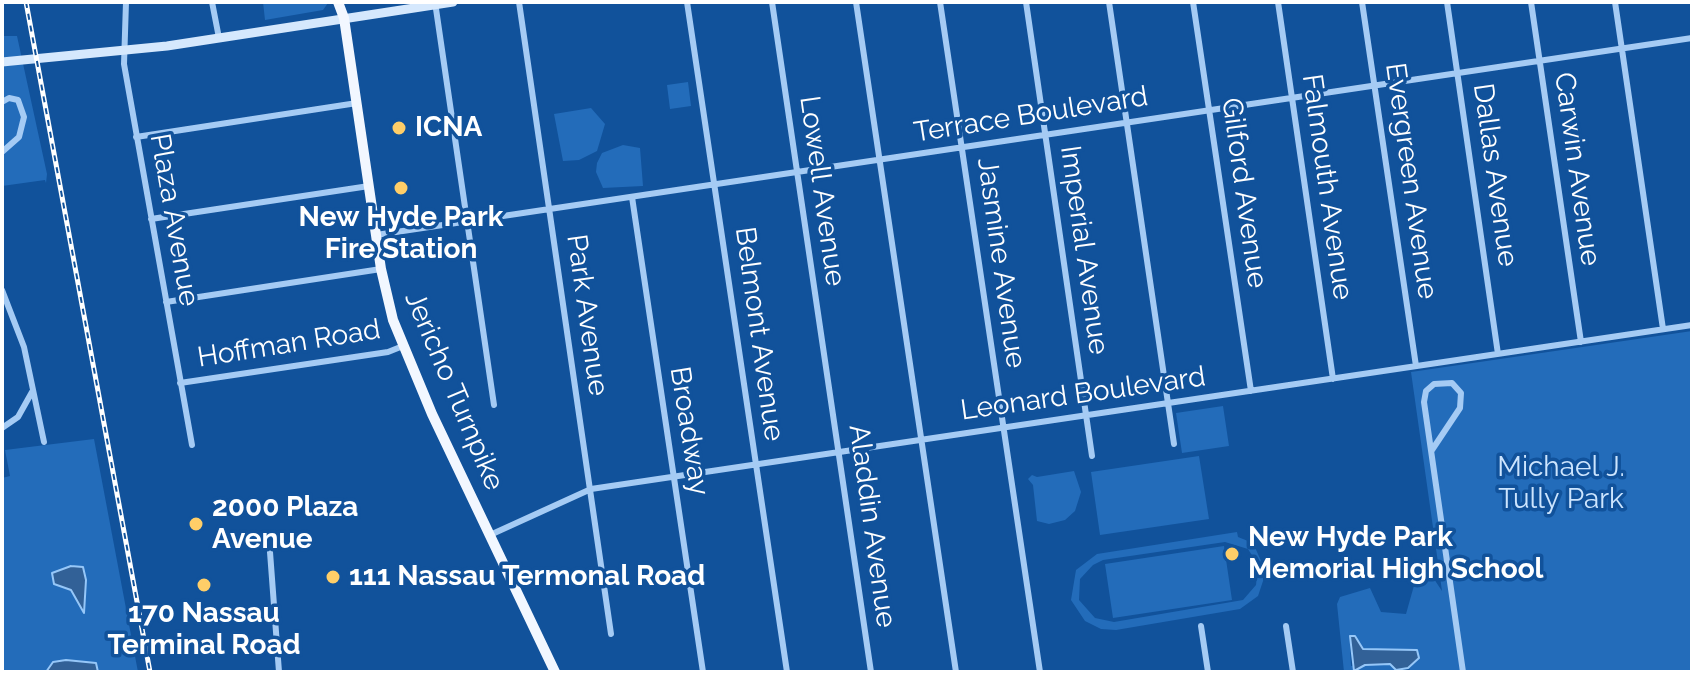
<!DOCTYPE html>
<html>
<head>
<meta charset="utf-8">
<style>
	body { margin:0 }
	#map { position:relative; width:1694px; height:674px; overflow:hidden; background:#11529b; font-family:Raleway,sans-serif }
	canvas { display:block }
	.frame { position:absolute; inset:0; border:4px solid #fff; pointer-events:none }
</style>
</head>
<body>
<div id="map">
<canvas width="1694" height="674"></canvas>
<div class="frame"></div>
</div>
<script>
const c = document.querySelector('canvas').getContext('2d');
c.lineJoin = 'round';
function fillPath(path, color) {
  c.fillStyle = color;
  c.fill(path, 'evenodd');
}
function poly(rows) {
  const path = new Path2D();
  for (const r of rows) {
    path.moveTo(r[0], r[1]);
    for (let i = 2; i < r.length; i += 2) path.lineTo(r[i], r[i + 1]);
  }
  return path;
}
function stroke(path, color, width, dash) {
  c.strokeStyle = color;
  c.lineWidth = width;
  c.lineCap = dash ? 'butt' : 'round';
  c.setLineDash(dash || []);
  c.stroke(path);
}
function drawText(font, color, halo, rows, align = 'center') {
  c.font = font + ' Raleway,sans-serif';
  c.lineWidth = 7;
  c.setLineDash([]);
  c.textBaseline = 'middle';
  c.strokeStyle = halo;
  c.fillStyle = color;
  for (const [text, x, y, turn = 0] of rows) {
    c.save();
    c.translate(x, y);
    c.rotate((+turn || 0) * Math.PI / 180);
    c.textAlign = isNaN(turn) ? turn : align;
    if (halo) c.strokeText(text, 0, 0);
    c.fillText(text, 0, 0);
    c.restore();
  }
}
const green = poly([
	[263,2,328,2,328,3,323,10,265,20],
	[2,36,17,36,47,174,46,183,45,180,2,186],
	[688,82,691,106,670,109,667,85],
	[591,108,605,124,597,151,579,160,563,161,554,114],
	[623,145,640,148,643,186,603,188,596,172,597,163,602,153],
	[1692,331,1692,672,1411,672,1408,666,1417,650,1363,649,1354,636,1350,645,1351,666,1390,664,1396,670,1344,672,1337,604,1340,597,1370,588,1381,612,1406,614,1415,582,1434,579,1442,591,1411,372],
	[1223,406,1229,446,1182,453,1176,413],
	[94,439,138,672,2,672,2,478,10,476,5,450],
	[1199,456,1209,519,1100,535,1091,472],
	[1074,471,1081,492,1075,511,1065,520,1049,524,1037,521,1033,485,1028,479,1032,475,1037,477],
	[1237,532,1238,537,1253,543,1266,572,1258,596,1240,609,1116,630,1101,629,1085,621,1071,600,1076,570,1097,554],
	[1225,542,1248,549,1258,565,1256,585,1243,600,1114,622,1095,618,1079,600,1080,579,1093,565,1103,560],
	[1224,546,1232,600,1113,618,1105,564]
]);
const water = poly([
	[71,566,83,567,86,580,84,613,71,590,54,584,52,573,71,566],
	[1350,636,1355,636,1363,649,1417,650,1419,658,1408,668,1396,670,1390,664,1365,665,1354,671,1350,636],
	[66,660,96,663,98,672,46,672,53,662,66,660]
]);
const minor = poly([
	[126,2,124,64,192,445],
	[212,2,219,38],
	[435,2,494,405],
	[519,2,611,634],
	[687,2,787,672],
	[772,2,871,672],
	[856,2,956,672],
	[940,2,1040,672],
	[1026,2,1092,456],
	[1109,2,1174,444],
	[1193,2,1251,391],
	[1278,2,1333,379],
	[1362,2,1416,366],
	[1447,2,1498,354],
	[1531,2,1581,342],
	[1615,2,1663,329],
	[2,102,9,98,18,100,24,117,19,137,2,152],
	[136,137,357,103],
	[632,197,703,672],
	[151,219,369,186],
	[376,235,1692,38],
	[2,290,24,347,44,442],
	[166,302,381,269],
	[180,383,388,352,403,346],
	[2,428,18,417,32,392],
	[1432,450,1460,408,1461,393,1452,383,1434,384,1426,391,1424,402,1463,672],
	[490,535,591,489,1692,325],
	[270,552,279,672],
	[1201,626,1208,672],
	[1286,626,1293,672]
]);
const secondary = poly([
	[2,62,167,46,453,2]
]);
const primary = poly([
	[338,2,344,18,381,269,393,320,432,414,555,672]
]);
const rail = poly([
	[26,2,150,672]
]);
const markers = [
	[399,128,8,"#ffce68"],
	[401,188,8,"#ffce68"],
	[196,524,8,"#ffce68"],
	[1232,554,8,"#ffce68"],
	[333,577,8,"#ffce68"],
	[204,585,8,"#ffce68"]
];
const streetNames = [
	["Terrace Boulevard",1031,115,-9],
	["Carwin Avenue",1577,169,82],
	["Dallas Avenue",1495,175,82],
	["Evergreen Avenue",1411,181,82],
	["Falmouth Avenue",1327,187,82],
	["Lowell Avenue",822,191,82],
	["Gilford Avenue",1244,193,82],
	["Plaza Avenue",174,220,80],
	["Imperial Avenue",1084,250,82],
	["Jasmine Avenue",1001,263,82],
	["Park Avenue",587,315,82],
	["Belmont Avenue",759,334,82],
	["Hoffman Road",289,344,-9],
	["Jericho Turnpike",454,391,67],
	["Leonard Boulevard",1083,394,-8],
	["Broadway",689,431,81],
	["Aladdin Avenue",872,526,82]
];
const poiNames = [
	["ICNA",415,128],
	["New Hyde Park",401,218,"center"],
	["Fire Station",401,250,"center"],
	["2000 Plaza",212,508],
	["Avenue",212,540],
	["New Hyde Park",1248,538],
	["Memorial High School",1248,570],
	["111 Nassau Termonal Road",349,577],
	["170 Nassau",204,614,"center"],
	["Terminal Road",204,646,"center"]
];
const parkNames = [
	["Michael J.",1561,468],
	["Tully Park",1561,500]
];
fillPath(green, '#236cba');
fillPath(water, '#326197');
stroke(water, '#96c7f8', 2);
stroke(minor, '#a5cbf4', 6);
stroke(secondary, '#d5e8fd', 9);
stroke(primary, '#f2f7ff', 10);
stroke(rail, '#fff', 5);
stroke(rail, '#11529b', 2, [6]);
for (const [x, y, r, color] of markers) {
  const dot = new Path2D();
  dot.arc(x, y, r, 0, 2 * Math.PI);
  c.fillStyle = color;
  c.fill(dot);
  stroke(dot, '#11529b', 3);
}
drawText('28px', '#fff', '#11529b', streetNames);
drawText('bold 28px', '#fff', '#11529b', poiNames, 'left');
drawText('28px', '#cde5fe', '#11529b', parkNames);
</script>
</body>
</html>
